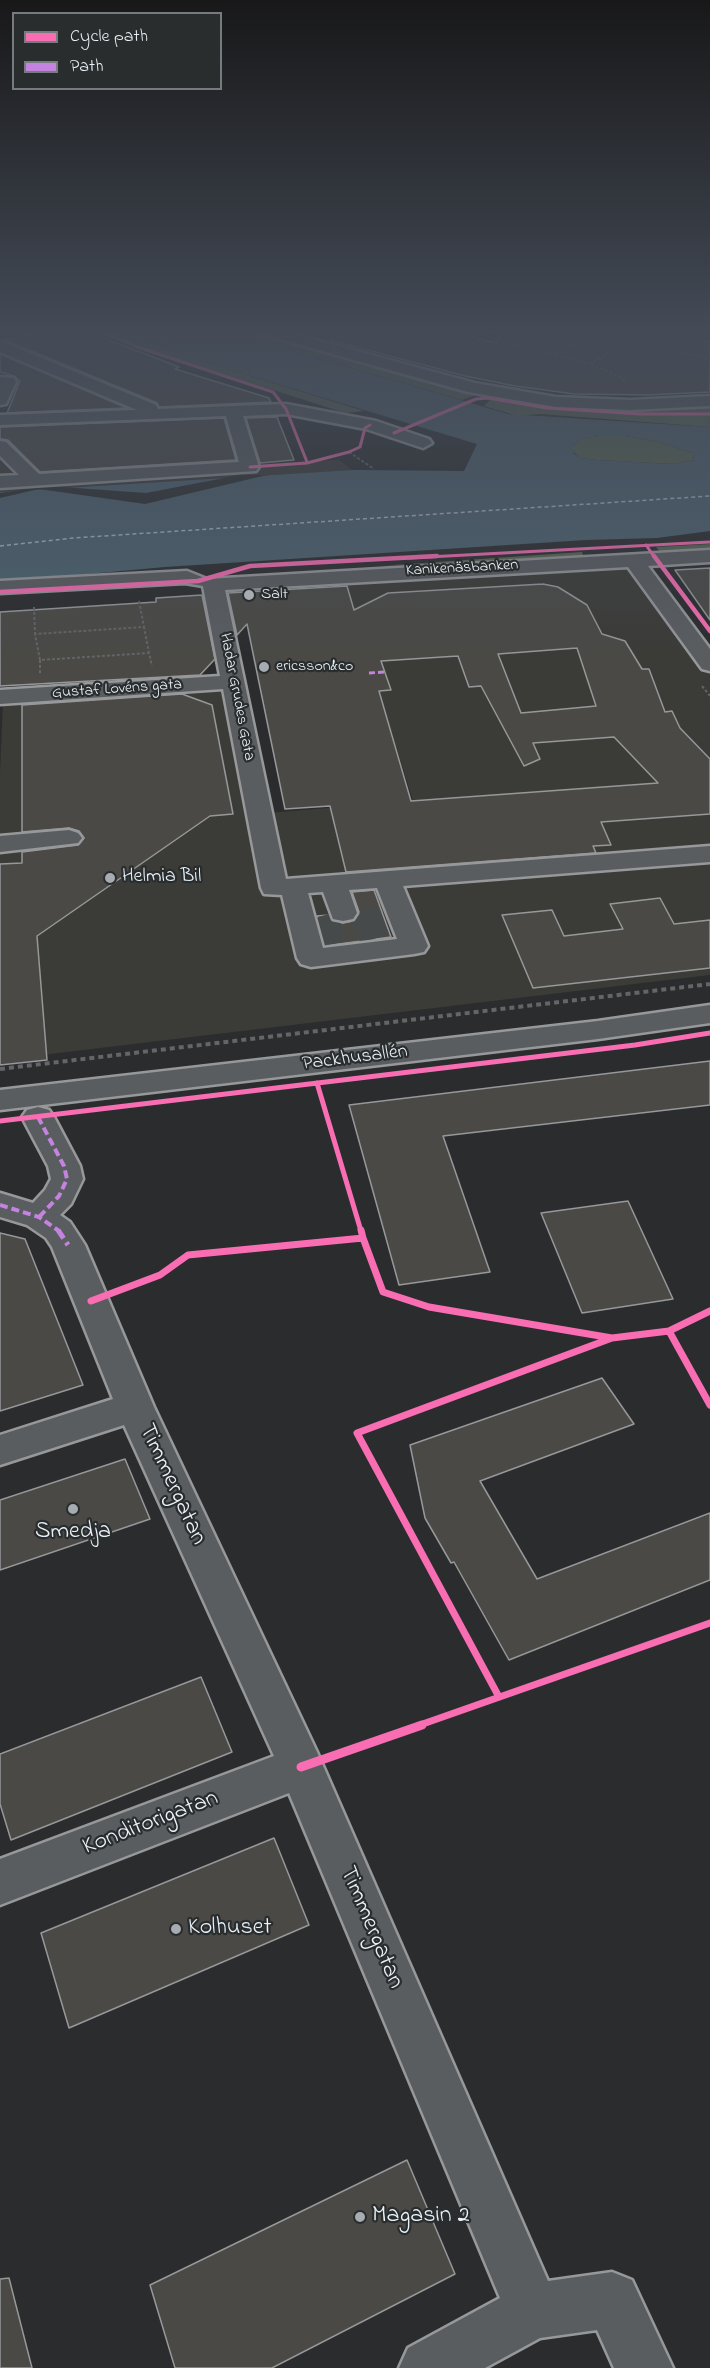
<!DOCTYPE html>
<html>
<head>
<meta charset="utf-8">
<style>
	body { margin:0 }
	#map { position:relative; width:710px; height:2368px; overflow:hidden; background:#2b2c2d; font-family:"Indie Flower",sans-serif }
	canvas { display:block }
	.legend { position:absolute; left:12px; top:12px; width:210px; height:78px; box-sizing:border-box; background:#2a2d2e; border:2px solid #767b7f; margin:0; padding:8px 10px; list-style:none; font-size:18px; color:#e8f1f8 }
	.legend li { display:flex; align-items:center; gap:12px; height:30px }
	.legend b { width:30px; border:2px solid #767b7f }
</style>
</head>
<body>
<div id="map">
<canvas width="710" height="2368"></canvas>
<ul class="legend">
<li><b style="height:8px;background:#f96db3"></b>Cycle path</li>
<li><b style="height:8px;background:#c483df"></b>Path</li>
</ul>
</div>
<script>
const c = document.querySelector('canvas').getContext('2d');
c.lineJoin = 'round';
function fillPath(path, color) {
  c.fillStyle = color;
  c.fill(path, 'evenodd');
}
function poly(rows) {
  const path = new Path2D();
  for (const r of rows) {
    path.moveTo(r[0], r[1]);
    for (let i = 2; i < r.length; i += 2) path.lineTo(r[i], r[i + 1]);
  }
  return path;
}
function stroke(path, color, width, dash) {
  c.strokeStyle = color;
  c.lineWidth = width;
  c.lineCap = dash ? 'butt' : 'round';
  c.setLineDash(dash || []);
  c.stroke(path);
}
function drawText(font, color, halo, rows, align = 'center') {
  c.font = font + ' "Indie Flower",sans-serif';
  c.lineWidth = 4.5;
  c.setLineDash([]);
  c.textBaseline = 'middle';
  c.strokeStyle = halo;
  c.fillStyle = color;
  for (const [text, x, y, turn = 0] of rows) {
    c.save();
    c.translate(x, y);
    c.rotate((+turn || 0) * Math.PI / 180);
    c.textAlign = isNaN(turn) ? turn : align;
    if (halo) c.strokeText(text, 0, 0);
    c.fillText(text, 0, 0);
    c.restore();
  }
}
const built = poly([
	[242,407,259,464,339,460,352,470,0,492,0,416],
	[631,564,710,666,710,975,0,1060,0,773,3,700,233,682,267,813,413,801,345,581]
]);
const green = poly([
	[103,332,123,332,198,360,364,411,345,413,143,348],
	[229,332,255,332,479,394,462,400],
	[494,396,710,406,710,427,540,414,518,416,484,406],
	[599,436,625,436,659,442,693,453,694,460,673,464,597,460,581,458,573,452,573,446,581,439],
	[710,544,710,552,663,555,656,547],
	[582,552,583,556,379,566]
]);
const water = poly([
	[123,332,229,332,508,414,710,427,710,531,657,538,586,540,165,567,0,582,0,492,352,470,464,471,477,444,198,360],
	[599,436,625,436,659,442,693,453,694,460,673,464,597,460,581,458,573,453,573,446,581,439]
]);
const pier = poly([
	[240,475,267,475,145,504,39,489,0,498,0,493,48,486,146,493]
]);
const ferry = poly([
	[0,546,73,538,710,496]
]);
const building = poly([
	[39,332,88,332,179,367,175,369,269,398,271,402,159,407,157,403,5,340,39,332],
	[331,332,453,332,497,343,499,332,699,332,700,339,710,342,710,392,648,395,574,394,515,386,465,376,330,340,331,332],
	[0,354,127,408,7,413,20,381,14,376,0,372,0,354],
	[277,417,294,460,260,463,246,418,277,417],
	[224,418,236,460,40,472,8,440,0,439,0,427,224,418],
	[710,568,710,620,675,570,710,568],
	[543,584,558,587,587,605,602,634,625,641,642,669,649,669,665,712,672,711,680,728,710,759,710,814,601,822,611,845,593,846,596,853,346,872,330,806,285,809,247,624,237,635,228,593,347,586,354,610,388,593,543,584],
	[577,648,596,706,521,713,498,654,577,648],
	[458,656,469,687,481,686,524,766,540,759,533,743,614,737,658,783,411,801,379,691,391,690,381,661,458,656],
	[202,595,215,659,200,675,0,686,0,612,156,602,156,598,202,595],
	[182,694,212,705,233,814,210,816,37,936,47,1060,0,1065,0,864,22,863,22,852,78,845,84,838,79,831,69,828,22,832,22,705,182,694],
	[374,890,391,937,325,946,317,916,329,915,333,921,343,923,353,921,359,912,352,892,374,890],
	[660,898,674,924,710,920,710,968,533,988,502,915,552,910,564,936,623,929,610,904,660,898],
	[710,1061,710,1105,443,1136,490,1272,399,1285,349,1105,710,1061],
	[628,1201,673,1299,582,1313,541,1213,628,1201],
	[0,1233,25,1239,83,1385,0,1411,0,1233],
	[602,1378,634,1424,480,1481,537,1579,710,1513,710,1580,509,1660,454,1562,451,1563,425,1518,410,1445,602,1378],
	[125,1459,150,1519,0,1570,0,1500,125,1459],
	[201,1677,232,1752,11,1840,0,1804,0,1754,201,1677],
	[274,1838,309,1925,69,2028,41,1933,274,1838],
	[407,2160,455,2274,272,2368,175,2368,150,2285,407,2160],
	[9,2278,32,2368,0,2368,0,2279,9,2278]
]);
const minorTunnel = poly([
	[363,911,378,946],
	[322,916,334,951]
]);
const pathFar1 = poly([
	[138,332,201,356,280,380],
	[468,332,590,364,625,343],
	[585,332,625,343,652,332],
	[684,332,710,337],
	[481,334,498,332],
	[655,346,710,359],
	[555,354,595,336],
	[591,364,624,379,626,383],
	[239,381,257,374],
	[299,385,316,390],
	[349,452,374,469],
	[139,601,144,627],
	[34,607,35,634],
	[40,660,35,634,144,627,149,653],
	[40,673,40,660,149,653,152,666],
	[702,686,710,696]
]);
const path = poly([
	[0,1069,710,984]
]);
const minor = poly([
	[262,332,286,332,475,383,556,397,631,400,710,396,710,406,631,410,556,407,468,392,265,335,262,332],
	[0,341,156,405,158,409,286,404,376,421,429,439,432,443,423,448,366,429,286,414,243,416,259,467,256,471,0,488,0,476,19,475,0,456,0,441,6,442,39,474,239,462,226,416,0,425,0,415,137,410,0,352,0,341],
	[0,377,14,378,16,382,6,404,0,405,0,377],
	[710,550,710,562,648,566,710,649,710,671,702,669,628,567,225,590,286,879,710,846,710,862,403,886,428,946,424,952,414,954,311,967,301,964,297,958,282,895,264,894,261,888,223,689,0,704,0,690,220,676,203,586,185,583,0,593,0,581,187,571,207,579,710,550],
	[377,888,397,939,323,948,308,893,323,892,333,919,343,921,353,919,357,913,349,890,377,888],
	[69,830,78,833,82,838,78,843,0,852,0,836,69,830],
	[710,1005,710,1023,598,1039,0,1110,0,1090,598,1021,710,1005],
	[38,1107,49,1110,54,1117,80,1166,83,1179,71,1204,60,1215,70,1222,85,1245,154,1407,317,1752,548,2281,612,2272,632,2280,673,2368,614,2368,597,2330,540,2338,485,2368,399,2368,408,2348,500,2298,289,1793,0,1905,0,1859,274,1756,124,1425,0,1465,0,1435,113,1399,52,1247,46,1238,27,1225,0,1217,0,1193,33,1203,45,1190,51,1179,48,1166,22,1117,27,1110,38,1107]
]);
const quietFar2 = poly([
	[369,673,385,672]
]);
const quietFar1 = poly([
	[38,1117,64,1166,67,1179,59,1196,39,1217],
	[0,1205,39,1217,59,1231]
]);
const quiet = poly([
	[58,1230,68,1245]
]);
const cyclewayFar4 = poly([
	[101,332,140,348,273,392,286,409,307,462],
	[394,433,476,399,488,398,547,408,640,414,710,414],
	[250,467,307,463,349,452,360,447,365,428,370,425],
	[646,545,655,558],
	[409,558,710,542]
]);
const cyclewayFar3 = poly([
	[654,556,710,631],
	[0,592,198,581,250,566,437,556]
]);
const cyclewayFar2 = poly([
	[317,1083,361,1231],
	[0,1121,635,1045,710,1033]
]);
const cyclewayFar1 = poly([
	[361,1230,363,1238],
	[91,1301,160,1275,188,1255,363,1238,383,1292,429,1307,612,1338,669,1331],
	[710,1311,669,1331,710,1405],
	[499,1697,357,1433,612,1338],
	[417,1726,710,1623]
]);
const cycleway = poly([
	[301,1767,422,1725]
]);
const markers = [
	[249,595,6,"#a6acb1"],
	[264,667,6,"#a6acb1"],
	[110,878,6,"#a6acb1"],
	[73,1509,6,"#a6acb1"],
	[176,1929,6,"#a6acb1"],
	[360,2217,6,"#a6acb1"]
];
const farStreetnames = [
	["Kanikenäsbanken",462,569,-3],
	["Gustaf Lovéns gata",117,690,-4],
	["Hadar Grudes Gata",236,697,79]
];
const farPoinames = [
	["Salt",261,595],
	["ericsson&co",276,667]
];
const poiNames = [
	["Helmia Bil",122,878]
];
const streetNames = [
	["Packhusallén",355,1059,-7]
];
const nearStreetnames = [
	["Timmergatan",171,1485,65],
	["Konditorigatan",151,1824,-21],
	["Timmergatan",370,1928,67]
];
const nearPoinames = [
	["Smedja",73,1533,"center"],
	["Kolhuset",188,1929],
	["Magasin 2",372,2217]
];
fillPath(built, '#3b3b37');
fillPath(green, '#596651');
fillPath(water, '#4d626f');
fillPath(pier, '#2b2c2d');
stroke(ferry, '#abbac4', 1.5, [4, 3]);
fillPath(building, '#4a4946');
stroke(building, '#96989a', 1.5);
stroke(minorTunnel, '#474a4b', 30, [30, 15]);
stroke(minor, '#96989a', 5);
stroke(pathFar1, '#636566', 2, [3, 2]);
stroke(path, '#636566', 4, [5, 4]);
fillPath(minor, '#5a5d60');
stroke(quietFar2, '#c483df', 3, [6, 3]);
stroke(quietFar1, '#c483df', 4, [8, 4]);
stroke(quiet, '#c483df', 5, [10, 5]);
stroke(cyclewayFar4, '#f96db3', 3);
stroke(cyclewayFar3, '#f96db3', 4.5);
stroke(cyclewayFar2, '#f96db3', 5);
stroke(cyclewayFar1, '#f96db3', 7);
stroke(cycleway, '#f96db3', 9);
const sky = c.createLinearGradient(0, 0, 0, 663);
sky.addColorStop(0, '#181819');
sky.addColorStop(0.5, '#444b57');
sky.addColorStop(1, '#444b5700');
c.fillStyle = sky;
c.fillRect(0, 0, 710, 663);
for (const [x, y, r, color] of markers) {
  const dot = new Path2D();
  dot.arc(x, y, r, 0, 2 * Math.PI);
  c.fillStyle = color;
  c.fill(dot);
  stroke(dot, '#2a2d2e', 2);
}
drawText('16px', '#e8f1f8', '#2a2d2e', farStreetnames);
drawText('16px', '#e8f1f8', '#2a2d2e', farPoinames, 'left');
drawText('20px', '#e8f1f8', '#2a2d2e', poiNames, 'left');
drawText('20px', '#e8f1f8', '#2a2d2e', streetNames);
drawText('24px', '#e8f1f8', '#2a2d2e', nearStreetnames);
drawText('24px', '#e8f1f8', '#2a2d2e', nearPoinames, 'left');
</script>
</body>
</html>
